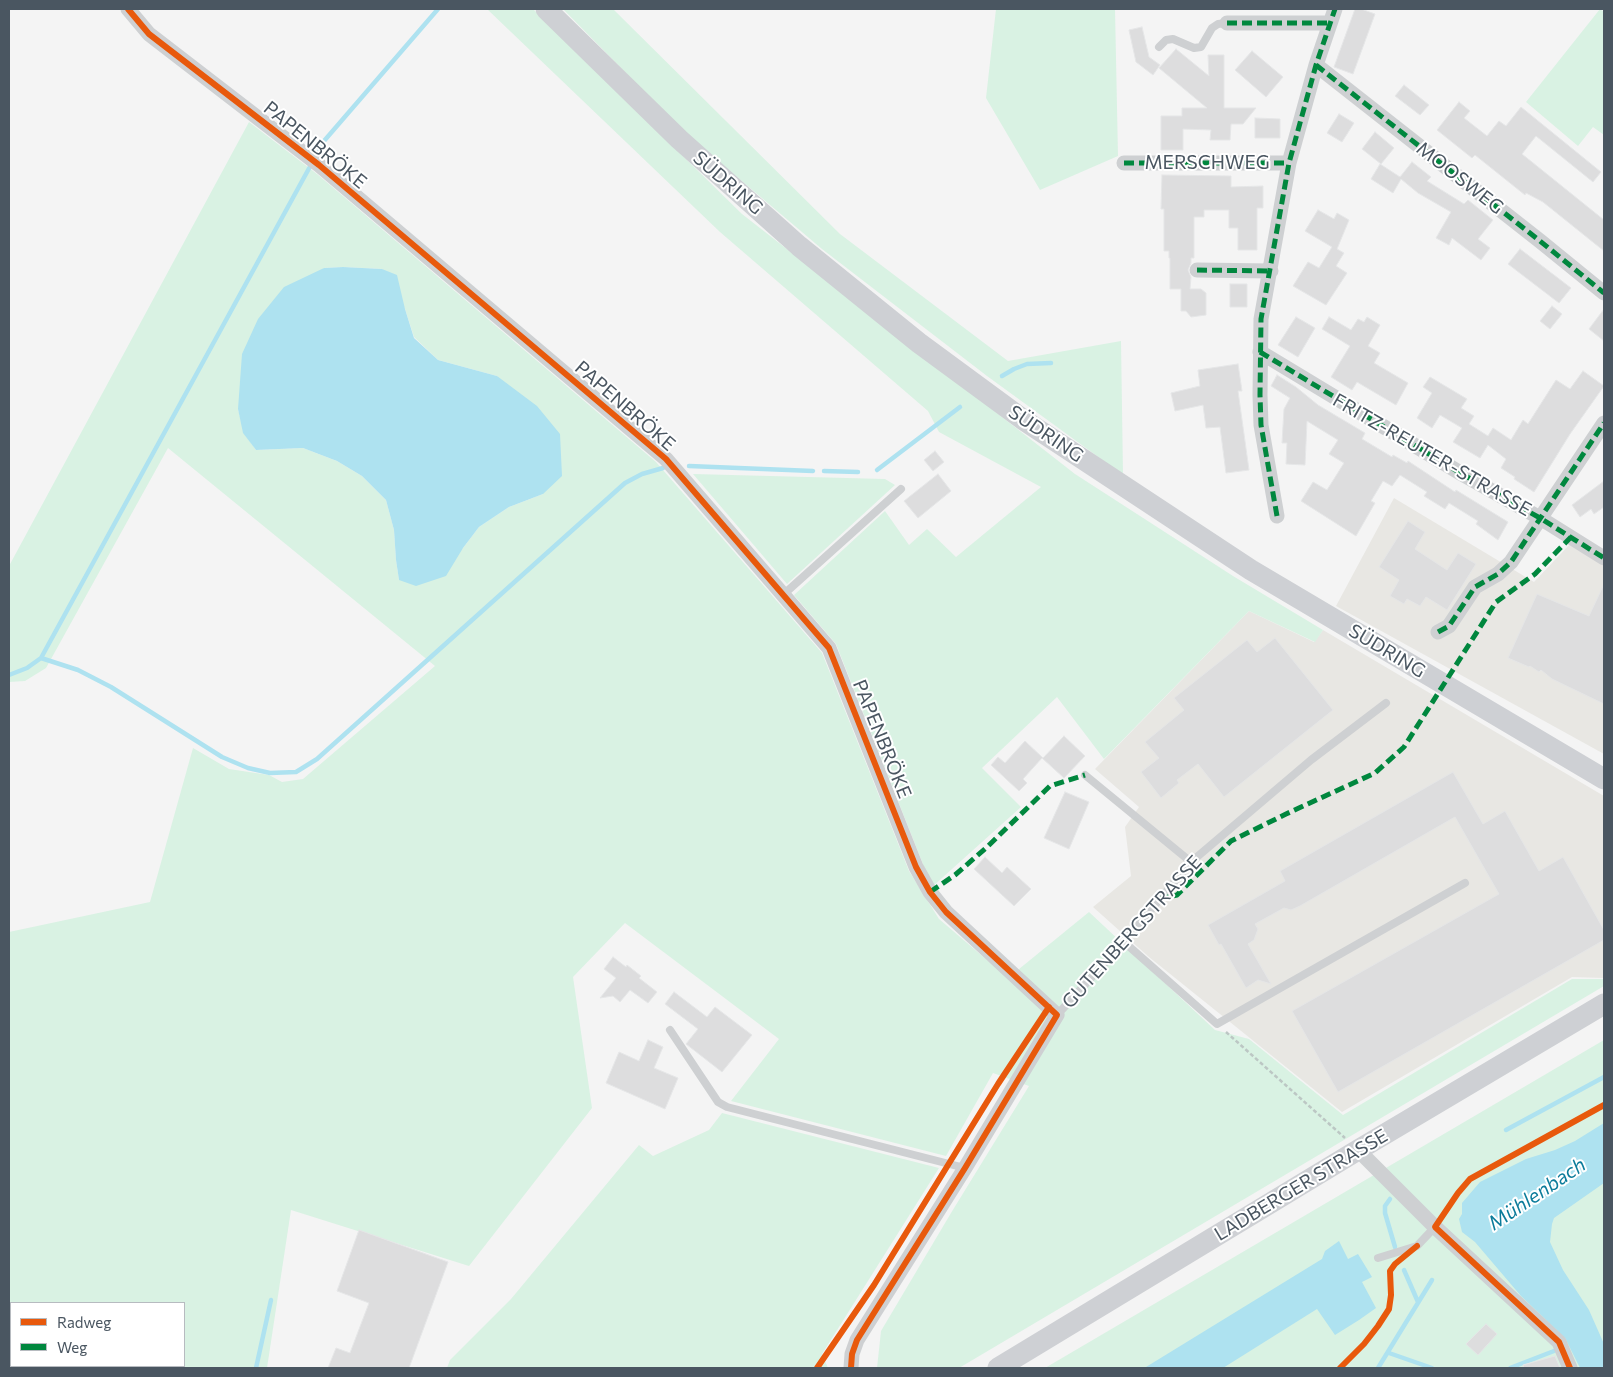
<!DOCTYPE html>
<html>
<head>
<meta charset="utf-8">
<style>
	body { margin:0 }
	#map { position:relative; width:1613px; height:1377px; overflow:hidden; background:#f4f4f4; font-family:Commissioner,sans-serif }
	canvas { display:block }
	.frame { position:absolute; inset:0; border:10px solid #4a5661; pointer-events:none }
	.legend { position:absolute; left:10px; top:1302px; width:175px; height:65px; box-sizing:border-box; background:#fff; border:1px solid #b7bbc0; margin:0; padding:6px 9px; list-style:none; font-size:15px; color:#4a5661 }
	.legend li { display:flex; align-items:center; gap:10px; height:25px }
	.legend b { width:25px; border:1px solid #b7bbc0 }
</style>
</head>
<body>
<div id="map">
<canvas width="1613" height="1377"></canvas>
<div class="frame"></div>
<ul class="legend">
<li><b style="height:6px;background:#e8590c"></b>Radweg</li>
<li><b style="height:6px;background:#00873e"></b>Weg</li>
</ul>
</div>
<script>
const c = document.querySelector('canvas').getContext('2d');
c.lineJoin = 'round';
function fillPath(path, color) {
  c.fillStyle = color;
  c.fill(path, 'evenodd');
}
function poly(rows) {
  const path = new Path2D();
  for (const r of rows) {
    path.moveTo(r[0], r[1]);
    for (let i = 2; i < r.length; i += 2) path.lineTo(r[i], r[i + 1]);
  }
  return path;
}
function stroke(path, color, width, dash) {
  c.strokeStyle = color;
  c.lineWidth = width;
  c.lineCap = dash ? 'butt' : 'round';
  c.setLineDash(dash || []);
  c.stroke(path);
}
function drawText(font, color, halo, rows, align = 'center') {
  c.font = font + ' Commissioner,sans-serif';
  c.lineWidth = 4;
  c.setLineDash([]);
  c.textBaseline = 'middle';
  c.strokeStyle = halo;
  c.fillStyle = color;
  for (const [text, x, y, turn = 0] of rows) {
    c.save();
    c.translate(x, y);
    c.rotate((+turn || 0) * Math.PI / 180);
    c.textAlign = isNaN(turn) ? turn : align;
    if (halo) c.strokeText(text, 0, 0);
    c.fillText(text, 0, 0);
    c.restore();
  }
}
const commercial = poly([
	[1394,498,1534,582,1571,543,1604,563,1604,754,1336,606],
	[1249,611,1314,642,1323,630,1604,796,1604,978,1572,977,1342,1112,1149,957,1093,907,1131,876,1125,827,1139,807,1095,769]
]);
const green = poly([
	[487,9,533,9,742,214,1075,474,1233,576,1323,630,1315,642,1249,611,1104,759,1057,697,982,768,1021,807,932,887,836,644,794,595,885,511,909,545,927,529,956,557,1041,487,939,432,928,411,720,232],
	[563,9,613,9,840,234,1008,361,1121,341,1123,475,987,376,822,249,684,132],
	[996,9,1115,9,1118,156,1040,190,986,98],
	[1600,9,1604,12,1604,135,1593,127,1578,146,1526,102],
	[249,122,317,174,656,462,822,653,909,871,939,919,1008,978,1089,912,1215,1030,1249,1039,1343,1115,1572,979,1604,979,1604,986,959,1368,877,1368,881,1331,951,1213,1029,1086,993,1073,946,1156,731,1101,779,1039,625,923,573,977,592,1108,469,1266,291,1210,267,1368,9,1368,9,932,150,902,193,748,229,769,269,775,282,782,303,779,435,666,168,448,46,668,25,681,9,682,9,566],
	[343,267,382,269,405,309,414,337,438,360,497,376,543,494,509,507,479,527,463,548,399,580,396,560,394,530,386,500,362,476,337,461,303,448,256,450,244,433,238,409,324,268],
	[11,1303,184,1303,184,1366,11,1366],
	[693,474,885,479,895,485,787,584],
	[1604,1040,1604,1368,1045,1368],
	[722,1113,939,1168,822,1354,828,1368,447,1368,450,1360,511,1299,639,1145,653,1156,709,1130]
]);
const water = poly([
	[343,267,382,269,397,275,405,309,414,338,438,360,497,376,537,406,560,434,562,476,543,494,509,507,479,527,463,548,446,576,416,586,399,580,396,560,394,530,386,500,362,476,337,461,303,448,256,450,243,433,238,409,242,354,258,319,284,287,324,268],
	[1604,1123,1604,1183,1554,1218,1552,1224,1550,1242,1563,1270,1589,1310,1604,1344,1604,1368,1580,1368,1565,1338,1521,1296,1475,1242,1462,1232,1459,1219,1462,1214,1462,1203,1480,1182,1526,1159,1555,1150,1575,1141],
	[1339,1241,1348,1259,1358,1254,1372,1277,1362,1282,1376,1308,1359,1320,1335,1335,1317,1309,1223,1368,1147,1368,1146,1367,1322,1259,1325,1251]
]);
const stream = poly([
	[1002,376,1014,369,1027,364,1051,363],
	[689,466,813,471],
	[877,470,960,407],
	[824,471,858,472],
	[41,658,78,670,111,687,222,757,248,768,270,773,296,772,317,759,625,483,642,474,663,468],
	[9,675,27,668,41,658,324,141,438,9],
	[1506,1130,1604,1077],
	[1390,1199,1385,1206,1385,1213,1395,1247],
	[1404,1270,1418,1302],
	[1389,1353,1432,1368],
	[256,1368,271,1300],
	[1378,1368,1432,1280],
	[1510,1368,1554,1351]
]);
const building = poly([
	[1355,9,1361,9,1375,14,1353,74,1334,67,1355,9],
	[1142,27,1149,57,1160,65,1153,75,1136,62,1129,30,1142,27],
	[1176,49,1209,76,1208,55,1224,55,1224,108,1256,108,1243,124,1231,124,1230,140,1210,140,1211,130,1183,129,1183,150,1161,150,1161,116,1182,116,1182,108,1207,108,1159,68,1176,49],
	[1252,51,1283,77,1266,97,1235,70,1252,51],
	[1404,85,1429,105,1420,115,1395,96,1404,85],
	[1459,102,1470,111,1464,118,1487,136,1499,121,1506,126,1521,107,1601,172,1593,182,1536,136,1522,154,1604,220,1604,251,1543,202,1526,193,1525,195,1475,155,1472,158,1437,130,1459,102],
	[1339,114,1354,123,1342,142,1327,133,1339,114],
	[1255,118,1280,119,1280,138,1255,138,1255,118],
	[1375,132,1394,148,1381,164,1362,149,1375,132],
	[1412,162,1431,177,1427,181,1464,204,1468,200,1493,220,1478,239,1490,248,1481,260,1452,238,1449,245,1436,238,1451,212,1418,193,1401,179,1393,193,1371,179,1380,164,1400,177,1412,162],
	[1162,175,1231,176,1231,187,1263,186,1263,208,1257,208,1257,250,1238,250,1238,228,1229,228,1229,210,1204,210,1204,217,1194,217,1194,258,1191,258,1191,263,1188,270,1191,277,1190,289,1201,289,1206,293,1206,315,1191,317,1186,311,1181,311,1181,289,1170,289,1170,258,1169,258,1169,251,1164,251,1164,209,1161,209,1162,175],
	[1318,210,1334,219,1337,213,1349,220,1337,249,1344,253,1336,266,1347,273,1326,305,1293,286,1308,262,1319,268,1332,247,1305,231,1318,210],
	[1520,249,1571,288,1559,303,1508,264,1520,249],
	[1230,284,1247,284,1247,307,1230,307,1230,284],
	[1552,306,1562,314,1550,329,1540,321,1552,306],
	[1604,309,1604,341,1589,329,1604,309],
	[1296,317,1315,328,1298,357,1278,345,1296,317],
	[1329,317,1351,330,1358,319,1364,322,1367,317,1380,325,1368,346,1380,353,1374,363,1408,383,1396,405,1357,382,1352,390,1331,377,1350,346,1322,329,1329,317],
	[1238,364,1242,391,1238,391,1249,470,1226,473,1220,427,1206,428,1203,405,1175,411,1171,393,1200,386,1198,370,1238,364],
	[1583,371,1604,386,1570,434,1534,492,1514,479,1515,477,1501,468,1506,459,1488,445,1480,458,1453,442,1462,428,1440,415,1432,428,1417,418,1432,393,1423,387,1430,377,1467,399,1461,408,1474,416,1469,424,1488,436,1493,428,1511,440,1523,420,1528,424,1556,380,1570,389,1583,371],
	[1277,375,1296,387,1318,405,1365,433,1362,439,1392,457,1393,455,1407,463,1408,461,1455,492,1456,490,1508,522,1498,540,1476,524,1478,521,1449,503,1445,509,1424,496,1427,492,1400,475,1392,486,1383,481,1371,501,1375,503,1356,536,1301,501,1313,482,1327,490,1344,463,1329,454,1338,440,1307,421,1305,465,1286,464,1287,443,1282,443,1284,409,1290,398,1271,386,1277,375],
	[935,451,944,462,933,471,924,460,935,451],
	[938,474,951,491,918,518,904,501,938,474],
	[1604,481,1604,507,1594,514,1591,509,1580,517,1572,505,1604,481],
	[1408,521,1425,532,1415,549,1447,570,1458,553,1476,564,1447,610,1426,597,1420,606,1407,599,1404,604,1390,596,1399,580,1379,567,1408,521],
	[1604,584,1604,704,1552,679,1541,670,1539,672,1530,666,1529,667,1508,658,1537,594,1589,616,1604,584],
	[1275,638,1333,710,1224,797,1198,764,1177,780,1179,783,1161,798,1141,772,1159,758,1145,742,1184,710,1174,698,1247,640,1257,652,1275,638],
	[1064,736,1085,756,1064,778,1042,758,1023,779,1027,783,1019,791,991,765,998,757,1005,763,1025,741,1043,758,1064,736],
	[1453,772,1483,824,1505,811,1539,871,1563,857,1604,930,1604,940,1338,1092,1292,1011,1499,894,1455,817,1300,906,1291,910,1284,908,1255,924,1258,929,1254,940,1248,944,1271,984,1258,980,1246,988,1221,944,1219,945,1208,925,1285,881,1280,871,1453,772],
	[1065,792,1089,802,1069,849,1044,838,1065,792],
	[985,857,1002,873,1007,867,1031,889,1014,906,974,869,985,857],
	[613,957,626,967,627,965,641,976,639,978,657,992,648,1003,630,990,620,1002,613,996,600,998,616,978,604,969,613,957],
	[674,992,707,1017,715,1007,752,1035,722,1072,686,1044,698,1029,665,1004,674,992],
	[648,1040,663,1047,654,1068,678,1078,665,1109,606,1083,619,1052,639,1061,648,1040],
	[359,1230,448,1262,409,1368,328,1368,336,1348,350,1353,369,1303,337,1291,359,1230],
	[1486,1324,1497,1334,1478,1355,1466,1344,1486,1324],
	[1555,1356,1560,1368,1524,1368,1523,1365,1555,1356]
]);
const path = poly([
	[1226,1032,1345,1138]
]);
const service = poly([
	[1159,47,1166,40,1173,39,1194,48,1201,47,1212,28,1218,24,1227,23],
	[784,594,901,489],
	[1085,775,1191,862],
	[1124,942,1217,1024,1465,883],
	[1057,1015,1124,942,1191,862,1311,760,1386,703],
	[670,1030,718,1102,727,1107,965,1168],
	[1378,1258,1417,1246,1435,1227]
]);
const minor = poly([
	[128,9,149,34,319,165,666,459,829,648,916,867,930,892,946,912,1057,1015,965,1168,857,1340,852,1354,851,1368],
	[1227,23,1329,23],
	[1316,65,1540,241,1604,293],
	[1124,163,1289,163],
	[1197,270,1271,271],
	[1260,352,1462,474,1540,518,1604,558],
	[1277,516,1261,425,1260,395,1261,319,1289,163,1316,65,1335,9],
	[1438,632,1449,626,1475,587,1498,574,1511,562,1604,423],
	[1358,1150,1435,1227,1559,1342,1570,1368]
]);
const secondary = poly([
	[546,9,679,139,799,246,919,343,1025,421,1251,570,1604,779],
	[998,1368,1358,1150,1604,1004]
]);
const quiet = poly([
	[1227,23,1329,23],
	[1316,65,1540,241,1604,293],
	[1124,163,1289,163],
	[1197,270,1271,271],
	[1260,352,1462,474,1540,518,1604,558],
	[1277,516,1261,425,1260,395,1261,319,1289,163,1316,65,1335,9],
	[1438,632,1449,626,1475,587,1498,574,1511,562,1604,423],
	[930,892,955,875,986,848,1050,786,1085,775],
	[1159,899,1177,895,1231,841,1286,814,1375,773,1404,747,1496,602,1535,574,1571,537]
]);
const cycleway = poly([
	[128,9,149,34,319,165,666,459,829,648,916,867,930,892,946,912,1057,1015,965,1168,857,1340,852,1354,851,1368],
	[817,1368,874,1285,998,1084,1049,1007],
	[1340,1368,1364,1344,1378,1326,1389,1309,1391,1295,1390,1271,1395,1264,1417,1246],
	[1570,1368,1559,1342,1435,1227,1458,1193,1470,1179,1604,1105]
]);
const streetNames = [
	["PAPENBRÖKE",315,145,39],
	["MERSCHWEG",1207,163],
	["MOOSWEG",1460,178,38],
	["SÜDRING",728,183,41],
	["PAPENBRÖKE",625,406,41],
	["SÜDRING",1046,434,34],
	["FRITZ-REUTER-STRASSE",1432,455,30],
	["SÜDRING",1387,651,31],
	["PAPENBRÖKE",882,739,68],
	["GUTENBERGSTRASSE",1132,932,-48],
	["LADBERGER STRASSE",1301,1185,-31]
];
const waterNames = [
	["Mühlenbach",1537,1194,-34]
];
fillPath(commercial, '#e8e7e3');
fillPath(green, '#d9f2e3');
fillPath(water, '#aee2f0');
stroke(stream, '#aee2f0', 4.5);
fillPath(building, '#ddddde');
stroke(building, '#e5e6e7', 1);
stroke(path, '#bcc7c4', 2.5, [4, 2.5]);
stroke(service, '#ced0d2', 8);
stroke(minor, '#ced0d2', 15);
stroke(secondary, '#ced0d4', 21);
stroke(quiet, '#00873e', 5, [10, 5]);
stroke(cycleway, '#e8590c', 6);
drawText('19px', '#4a5661', '#fff', streetNames);
drawText('italic 20px', '#0c7c9b', '#fff', waterNames);
</script>
</body>
</html>
